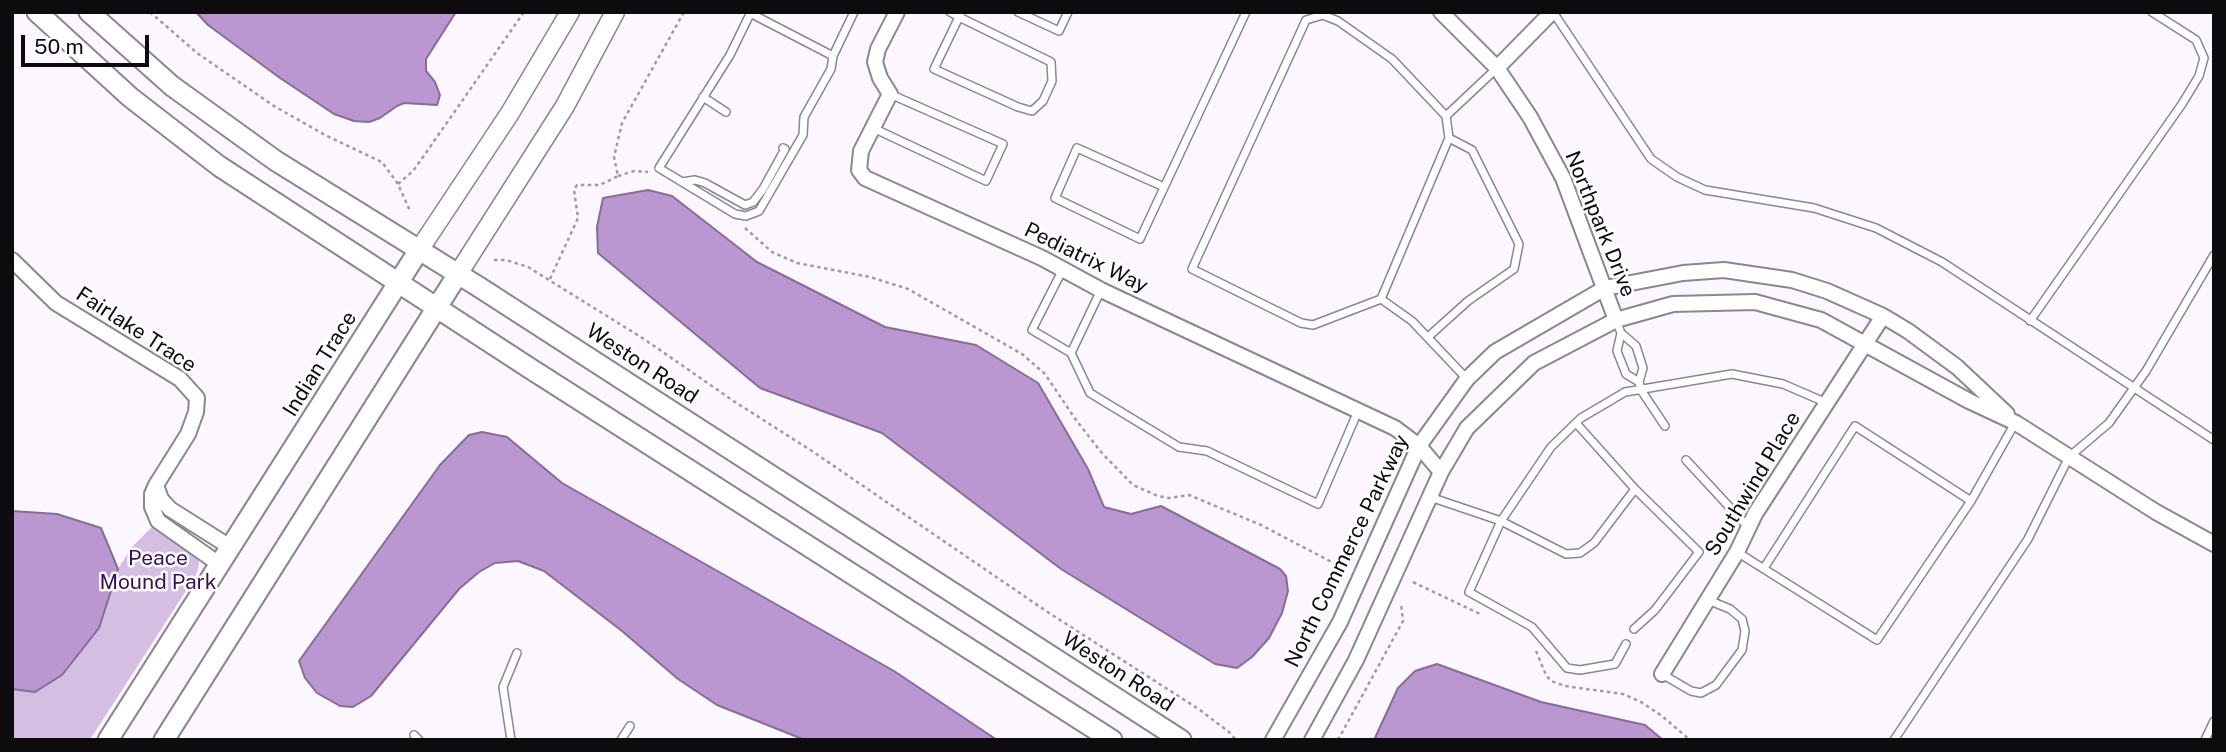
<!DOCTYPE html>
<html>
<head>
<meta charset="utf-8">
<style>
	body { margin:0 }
	#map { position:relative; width:2226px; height:752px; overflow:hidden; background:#fcf7ff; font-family:"Public Sans",sans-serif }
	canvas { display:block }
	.frame { position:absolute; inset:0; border:14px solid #0d0b0e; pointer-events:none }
	.scale { position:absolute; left:21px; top:35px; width:128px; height:32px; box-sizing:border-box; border:4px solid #0d0b0e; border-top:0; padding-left:9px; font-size:21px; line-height:24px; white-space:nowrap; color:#0d0b0e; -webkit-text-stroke:5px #fff; paint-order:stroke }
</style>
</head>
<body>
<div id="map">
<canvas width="2226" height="752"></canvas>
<div class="frame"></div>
<div class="scale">50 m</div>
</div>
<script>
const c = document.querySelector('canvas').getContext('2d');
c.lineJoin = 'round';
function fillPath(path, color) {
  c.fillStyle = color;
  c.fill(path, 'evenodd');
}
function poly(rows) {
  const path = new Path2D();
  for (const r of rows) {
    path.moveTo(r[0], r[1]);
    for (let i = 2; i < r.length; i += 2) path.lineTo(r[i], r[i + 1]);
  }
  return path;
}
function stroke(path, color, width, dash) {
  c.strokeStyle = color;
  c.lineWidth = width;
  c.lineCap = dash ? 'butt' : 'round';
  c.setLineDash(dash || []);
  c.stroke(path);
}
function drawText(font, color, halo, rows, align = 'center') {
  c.font = font + ' "Public Sans",sans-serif';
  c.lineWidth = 5;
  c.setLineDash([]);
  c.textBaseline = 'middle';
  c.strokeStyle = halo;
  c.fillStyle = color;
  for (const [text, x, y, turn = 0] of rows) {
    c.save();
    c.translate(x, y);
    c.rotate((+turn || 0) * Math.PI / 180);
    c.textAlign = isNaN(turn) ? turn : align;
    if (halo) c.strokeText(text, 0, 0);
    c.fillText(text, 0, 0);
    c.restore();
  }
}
const green = poly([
	[158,521,195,552,199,561,198,570,193,580,95,732,89,740,12,740,12,689,35,692,62,675,99,628,118,569,131,548]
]);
const water = poly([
	[196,12,456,12,426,59,426,71,435,82,440,95,437,105,404,103,397,106,380,118,369,122,354,121,334,114,280,78,208,25,196,12],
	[648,190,672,196,757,262,885,327,976,345,1038,383,1088,469,1104,507,1131,514,1161,506,1280,569,1286,576,1288,591,1282,613,1269,638,1252,657,1237,668,1215,664,1061,569,882,433,760,388,598,253,597,227,603,198,648,190],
	[482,432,507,437,562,483,894,671,997,740,805,740,717,705,678,679,622,631,544,571,518,561,495,563,479,572,459,589,371,696,353,707,340,706,317,693,305,678,299,661,440,465,469,435,482,432],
	[12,511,57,514,101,528,118,569,99,628,62,675,35,692,12,689,12,511],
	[1437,664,1541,702,1645,725,1663,740,1374,740,1398,688,1415,671,1437,664]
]);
const path = poly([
	[150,12,197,53,274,106,325,135,382,162,398,184,410,211],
	[618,176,634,171,648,172],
	[398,184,413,171,423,157,524,12],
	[745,228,772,252,797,263,870,277,908,289,1022,354,1045,374,1076,420,1101,452,1133,485,1158,496,1169,498,1189,495,1261,525,1345,569],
	[494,260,506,260,528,267,644,339,735,402,812,451,1046,611,1200,710,1229,732,1236,740],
	[550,279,578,218,574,190,577,185,600,185,618,176,614,157,622,123,684,12],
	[1413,582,1482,615],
	[1536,651,1546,675,1551,681,1565,686,1623,694,1641,702,1662,716,1690,740],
	[1338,740,1403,621,1401,604]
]);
const service = poly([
	[751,12,730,55,659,168,735,214,746,216,759,211,803,135,804,117,831,69,833,56],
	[950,12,959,17,1051,62,1052,81,1043,101,1032,111,1018,107,934,69,959,17,961,12],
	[1018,12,1059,31,1068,12],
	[1553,12,1651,159,1677,177,1705,190,1814,208,1876,228,1942,262,2214,440],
	[750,13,833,56,854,12],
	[703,97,726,112],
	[1446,116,1497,68],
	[873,128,986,181,1003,144,890,94],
	[682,182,695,180,705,183,745,205,753,202,763,189,785,149,783,148],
	[1164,187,1077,148,1055,198,1140,239,1246,12],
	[1063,269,1032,330,1071,353],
	[1101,290,1071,353,1090,393,1179,447,1207,451,1318,504,1358,411],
	[1381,299,1449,138,1446,116,1392,59,1338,21,1323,15,1306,20,1192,269,1301,323,1313,325,1381,299,1412,321,1467,379],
	[1616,320,1621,333,1636,346,1643,368,1639,382,1641,390,1665,426],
	[2030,321,2182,104,2199,76,2204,58,2196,40,2152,12],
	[1621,333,1617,351,1626,374,1639,382],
	[1428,337,1468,301,1514,269,1519,244,1472,150,1449,138],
	[1576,423,1635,489,1699,552,1655,610,1634,629],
	[1686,460,1748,527],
	[1430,497,1501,521,1566,554,1580,553,1594,543,1635,489],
	[1737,552,1877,640,1971,501,2015,423],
	[1764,568,1855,426,1971,501],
	[1626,644,1615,664,1580,670,1567,668,1532,627,1469,592,1501,521,1551,447,1581,418,1625,392,1732,374,1783,384,1827,403],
	[1662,674,1691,691,1701,693,1716,685,1742,650,1745,631,1742,619,1730,609,1708,600],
	[414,735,419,740],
	[511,740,503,687,517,653],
	[621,740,630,726],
	[1894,740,2028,539,2069,457,2109,423,2146,371,2214,255],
	[2205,740,2214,721]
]);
const minor = poly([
	[897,12,878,49,875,62,880,78,890,94,861,151,859,170,865,178,1042,258,1101,290,1395,428,1419,446,1441,472],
	[1441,12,1497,68,1530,117,1563,178,1616,320],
	[1497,68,1552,12],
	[12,260,56,303,180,379,197,398,196,412,188,434,156,485],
	[219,564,158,521,152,507,152,494,156,485,161,499,170,509,230,547],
	[1662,674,1737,552,1755,514,1883,316],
	[1273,740,1340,622,1419,446,1467,379,1495,352,1605,288,1683,273,1724,270,1792,280,1827,291,1883,316,1908,331,1957,367,2007,414],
	[1312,740,1356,660,1441,472,1467,428,1534,363,1616,320,1673,304,1755,302,1821,320,1969,401,2016,423,2156,512,2214,544]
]);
const tertiary = poly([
	[419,250,510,113,570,12],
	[458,274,565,106,615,12]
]);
const secondary = poly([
	[37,12,130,97,219,166,531,369,1112,740],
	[89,12,172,86,276,161,479,287,1181,740],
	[108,740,419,250],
	[164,740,458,274]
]);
const streetNames = [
	["Northpark Drive",1600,224,68],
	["Pediatrix Way",1086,258,26],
	["Fairlake Trace",136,330,33],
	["Indian Trace",320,364,-58],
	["Weston Road",642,364,33],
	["Southwind Place",1753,484,-59],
	["North Commerce Parkway",1347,551,-64],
	["Weston Road",1118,672,33]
];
const parkNames = [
	["Peace",158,559],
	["Mound Park",158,583]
];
fillPath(green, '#d4bee2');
fillPath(water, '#ba97d0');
stroke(water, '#866d96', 2);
stroke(service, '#8b868f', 10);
stroke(minor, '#8b868f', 18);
stroke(tertiary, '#8b868f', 21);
stroke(secondary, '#8b868f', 23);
stroke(path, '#9f9ba1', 2.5, [3.5, 3.5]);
stroke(service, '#fff', 7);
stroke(minor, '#fff', 14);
stroke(tertiary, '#fff', 18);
stroke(secondary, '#fff', 19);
drawText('21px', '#0d0b0e', '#fff', streetNames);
drawText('21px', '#3d0f54', '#fff', parkNames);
</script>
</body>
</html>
